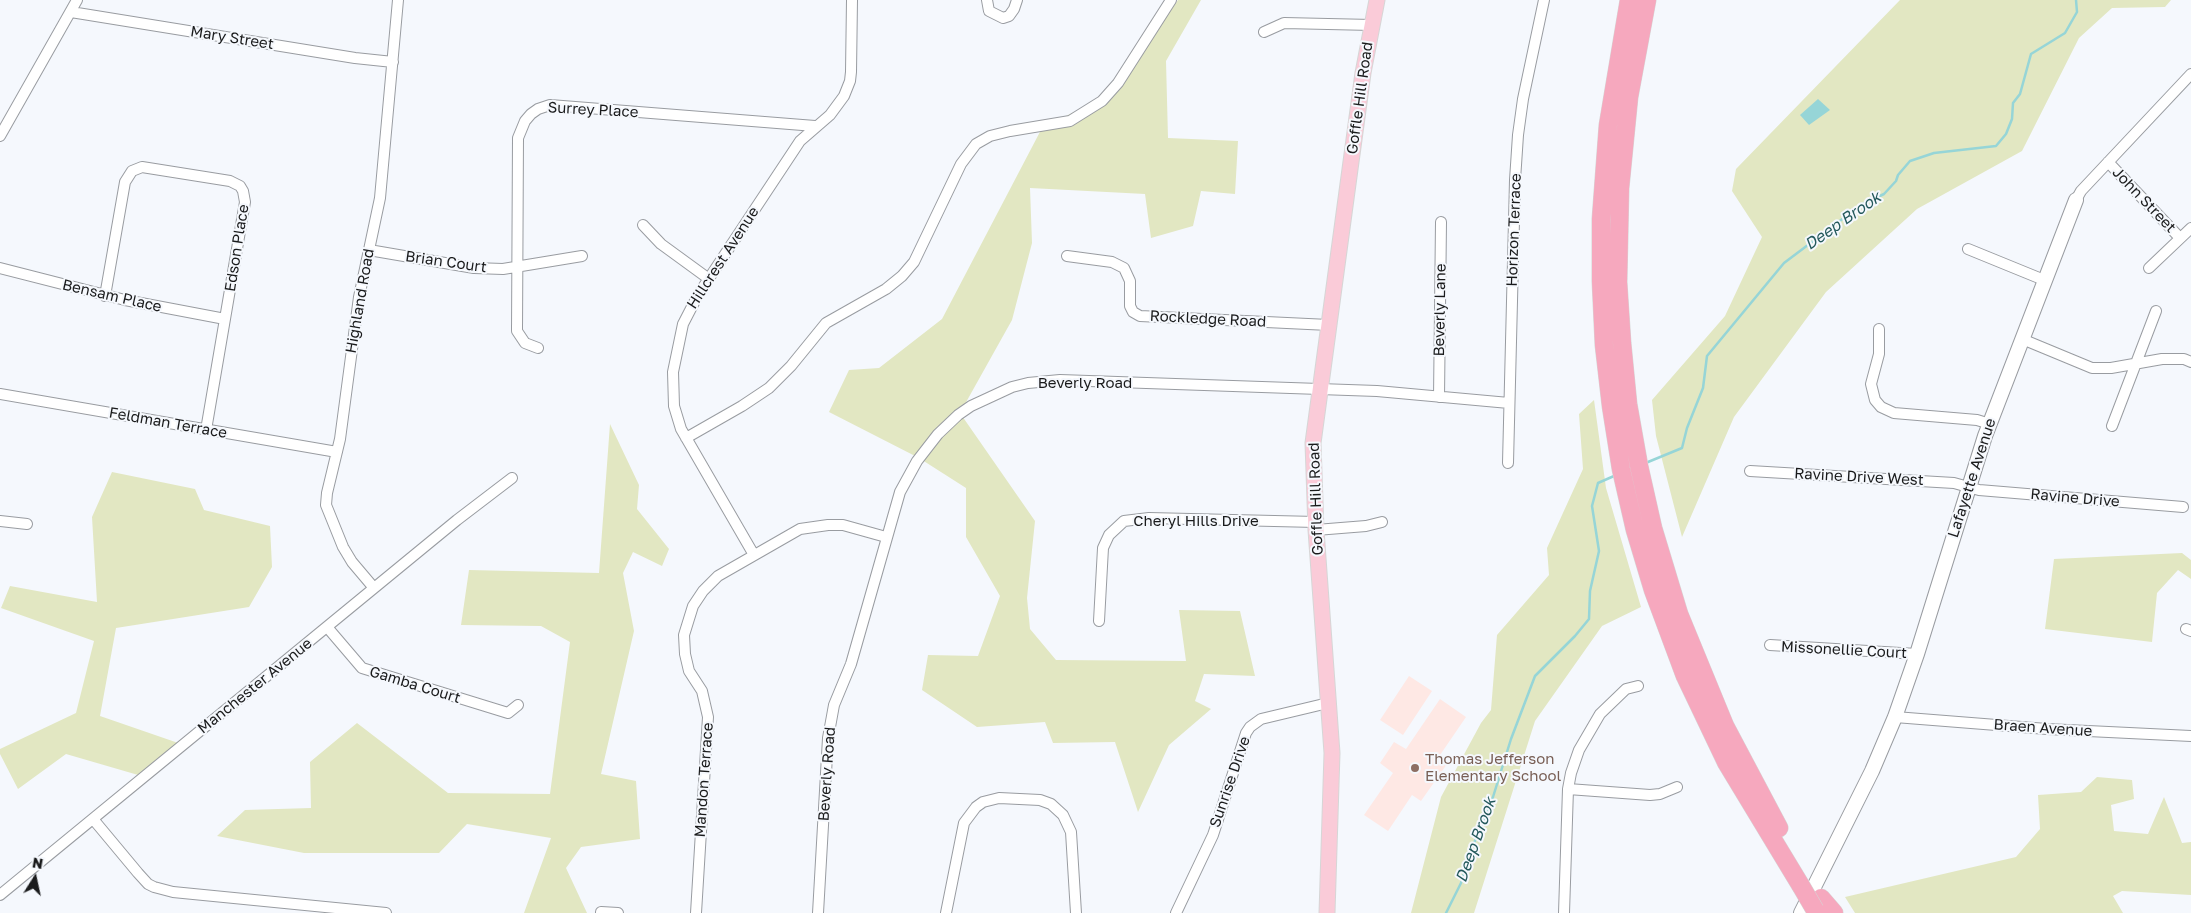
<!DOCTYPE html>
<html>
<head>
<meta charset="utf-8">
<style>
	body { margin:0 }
	#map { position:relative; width:2191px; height:913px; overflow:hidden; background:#f5f8fd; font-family:"Golos Text",sans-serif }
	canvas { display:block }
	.north { position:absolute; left:10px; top:853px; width:50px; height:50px; -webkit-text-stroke:4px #f5f8fd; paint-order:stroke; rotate:10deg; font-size:14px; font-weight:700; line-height:20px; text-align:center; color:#1a1b1c }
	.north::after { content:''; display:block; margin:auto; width:18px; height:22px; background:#1a1b1c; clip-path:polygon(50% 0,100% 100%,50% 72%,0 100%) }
</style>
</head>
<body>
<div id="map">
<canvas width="2191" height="913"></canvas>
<div class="north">N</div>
</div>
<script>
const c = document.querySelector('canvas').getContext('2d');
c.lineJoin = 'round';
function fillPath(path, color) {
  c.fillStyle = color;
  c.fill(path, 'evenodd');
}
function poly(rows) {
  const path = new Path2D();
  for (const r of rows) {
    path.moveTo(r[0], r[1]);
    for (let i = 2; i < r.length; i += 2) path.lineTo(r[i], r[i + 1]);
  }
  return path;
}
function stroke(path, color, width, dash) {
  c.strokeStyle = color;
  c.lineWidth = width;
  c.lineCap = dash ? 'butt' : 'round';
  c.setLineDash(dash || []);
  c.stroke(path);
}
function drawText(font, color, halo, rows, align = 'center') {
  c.font = font + ' "Golos Text",sans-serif';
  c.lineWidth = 4;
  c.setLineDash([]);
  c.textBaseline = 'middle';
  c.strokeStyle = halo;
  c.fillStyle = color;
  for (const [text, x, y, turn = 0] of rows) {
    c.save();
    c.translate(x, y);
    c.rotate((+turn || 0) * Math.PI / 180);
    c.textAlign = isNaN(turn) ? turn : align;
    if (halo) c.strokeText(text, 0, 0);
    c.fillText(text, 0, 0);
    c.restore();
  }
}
const education = poly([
	[1409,676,1432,691,1403,735,1380,720],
	[1440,699,1466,717,1438,758,1447,764,1421,801,1412,795,1388,831,1364,815,1393,773,1380,763,1394,742,1406,749]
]);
const green = poly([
	[1178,0,1201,0,1166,61,1168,138,1238,141,1235,194,1201,191,1193,226,1151,238,1145,194,1030,188,1032,243,1012,320,960,413,1035,521,1027,598,1030,629,1056,660,1186,661,1179,610,1240,611,1255,676,1204,674,1195,701,1211,709,1169,745,1138,812,1115,742,1053,743,1045,722,977,727,922,690,928,655,978,656,1000,596,966,537,966,488,919,458,829,412,849,370,879,368,942,319,1042,128,1110,94],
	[1900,0,2171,0,2165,7,2112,8,2079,38,2022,151,1917,209,1826,292,1734,417,1682,537,1656,436,1652,400,1725,316,1762,237,1732,191,1736,169],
	[1594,400,1606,488,1641,607,1602,626,1535,721,1474,913,1411,913,1441,797,1481,723,1491,710,1497,635,1549,575,1547,548,1583,469,1579,414],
	[610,424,639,485,637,509,669,549,662,566,633,552,623,573,634,631,601,774,636,781,640,839,581,847,566,868,587,913,524,913,551,838,467,824,439,853,304,853,217,836,245,810,311,808,310,762,357,723,448,793,550,794,570,642,541,626,461,625,469,570,599,573],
	[112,472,195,489,204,510,270,526,272,567,249,607,116,628,100,716,184,745,145,777,66,754,18,789,0,754,0,749,76,713,94,641,1,608,10,586,97,602,92,517],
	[2182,553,2191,560,2191,579,2178,570,2157,593,2152,642,2045,629,2054,559],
	[2097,777,2132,780,2134,799,2111,805,2114,831,2148,834,2164,797,2182,843,2191,842,2191,895,2122,891,2113,896,2123,913,1855,913,1845,897,2016,857,2040,829,2038,795,2081,792]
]);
const water = poly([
	[1818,99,1830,110,1809,125,1800,115]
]);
const stream = poly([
	[1648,462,1682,448,1687,428,1703,388,1707,356,1784,263,1861,205,1884,194,1896,181,1898,175,1910,161,1934,153,1996,146,2006,134,2012,119,2013,103,2020,94,2031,54,2065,33,2077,12,2076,0],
	[1446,913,1461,883,1470,853,1493,797,1511,739,1535,676,1575,636,1589,619,1590,591,1599,551,1592,506,1598,483,1614,476]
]);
const street = poly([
	[987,0,989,11,1003,18,1009,16,1014,9,1017,0],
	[71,12,355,58,393,62],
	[1264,32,1284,23,1372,25],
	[0,136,77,0],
	[2108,162,2180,238],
	[2076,200,2081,191,2191,74],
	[643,225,661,244,709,279],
	[1968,249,2044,280],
	[369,250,474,268,503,269,582,256],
	[1067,256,1112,262,1124,268,1130,281,1130,306,1133,312,1140,316,1329,325],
	[0,268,125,300,225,319],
	[2149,268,2191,228],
	[105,296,125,182,132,171,142,167,230,181,240,186,243,191,245,202,206,430],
	[1879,329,1879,354,1871,384,1875,400,1881,407,1894,413,1977,420,1990,424],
	[2022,339,2092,368,2111,368,2162,359,2184,359,2191,362],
	[538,348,525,343,517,331,518,138,525,121,531,114,538,109,550,105,815,126],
	[0,394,337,452],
	[1439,397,1441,222],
	[2112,426,2156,311],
	[686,438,742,406,769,388,791,366,826,323,886,289,902,276,914,262,961,164,976,144,990,136,1010,131,1070,121,1102,101,1118,83,1171,0],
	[1508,463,1515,180,1518,135,1523,99,1544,0],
	[1750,471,1954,483,1979,490,2183,507],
	[0,521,27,524],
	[1316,530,1366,526,1382,522],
	[754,555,681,429,674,406,673,372,683,324,698,295,800,141,830,115,844,96,850,81,851,72,852,0],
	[374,588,352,562,343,547,326,505,327,493,340,439,359,297,380,198,398,0],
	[1099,621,1103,548,1109,535,1124,521,1149,518,1316,522],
	[327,627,362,668,508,713,518,705],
	[2186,629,2191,631],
	[1770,645,1917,654],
	[1895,717,2047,729,2191,736],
	[1568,789,1650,795,1660,794,1677,787],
	[93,819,138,873,148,884,154,887,173,892,386,913],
	[0,895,457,520,512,478],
	[601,912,618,913],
	[696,913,708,717,702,691,689,671,685,654,684,635,693,606,703,591,718,576,800,529,828,525,843,525,886,537],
	[818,913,828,738,834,705,851,664,900,492,917,461,938,434,958,415,971,406,1012,387,1028,383,1060,380,1377,391,1509,403],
	[946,913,964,823,976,807,983,802,999,798,1040,800,1051,804,1063,815,1071,832,1076,913],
	[1176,913,1213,835,1246,733,1250,727,1261,719,1328,703],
	[1564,913,1568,789,1571,773,1579,750,1600,714,1626,689,1638,686]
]);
const secondary = poly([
	[1801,913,1872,771,1895,717,1917,654,1985,436,2076,200]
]);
const primary = poly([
	[1327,913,1332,753,1316,530,1313,443,1363,73,1377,0]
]);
const highway = poly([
	[1629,0,1608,125,1601,219,1601,281,1604,345,1611,406,1621,469,1635,530,1653,590,1685,676,1726,762,1801,886],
	[1647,0,1629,97,1620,188,1618,282,1622,343,1628,404,1639,466,1653,528,1679,614,1725,726,1779,828],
	[1821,898,1834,913]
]);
const highwayBridge = poly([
	[1801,886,1815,910]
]);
const markers = [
	[1415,768,5,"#8d6e63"]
];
const streetNames = [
	["Mary Street",232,38,9],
	["Goffle Hill Road",1360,98,-82],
	["Surrey Place",593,110,3],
	["John Street",2144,200,46],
	["Horizon Terrace",1514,230,-88],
	["Edson Place",237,248,-81],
	["Hillcrest Avenue",723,258,-57],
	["Brian Court",446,262,8],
	["Bensam Place",112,296,13],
	["Highland Road",360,301,-80],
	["Beverly Lane",1440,310,-89],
	["Rockledge Road",1208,319,3],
	["Beverly Road",1085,383],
	["Feldman Terrace",168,423,10],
	["Ravine Drive West",1859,477,3],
	["Lafayette Avenue",1972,478,-72],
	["Ravine Drive",2075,498,5],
	["Goffle Hill Road",1316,499,-92],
	["Cheryl Hills Drive",1196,521],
	["Missonellie Court",1844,650,3],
	["Gamba Court",415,685,17],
	["Manchester Avenue",255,686,-39],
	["Braen Avenue",2043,728,4],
	["Beverly Road",827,774,-86],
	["Mandon Terrace",704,780,-86],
	["Sunrise Drive",1230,782,-71]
];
const educationNames = [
	["Thomas Jefferson",1425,759],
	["Elementary School",1425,776]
];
const waterNames = [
	["Deep Brook",1843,221,-35],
	["Deep Brook",1476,840,-70]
];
fillPath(education, '#fee8e4');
fillPath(green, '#e2e7c2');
fillPath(water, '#96d5d7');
stroke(stream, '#96d5d7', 2.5);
stroke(street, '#999ca1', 12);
stroke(secondary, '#999ca1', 16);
stroke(primary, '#d6d6d6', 17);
stroke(highway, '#d6d6d6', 19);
stroke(street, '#fff', 10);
stroke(secondary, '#fff', 14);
stroke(primary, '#facbd8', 15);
stroke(highway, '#f6a8be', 18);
stroke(highwayBridge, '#d6d6d6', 19, []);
stroke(highwayBridge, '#f6a8be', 18);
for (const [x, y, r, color] of markers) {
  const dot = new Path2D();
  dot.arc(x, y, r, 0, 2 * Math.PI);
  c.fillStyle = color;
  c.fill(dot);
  stroke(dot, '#f5f8fd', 2);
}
drawText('15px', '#1a1b1c', '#f5f8fd', streetNames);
drawText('15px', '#785e54', '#f5f8fd', educationNames, 'left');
drawText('italic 16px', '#24595c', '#f5f8fd', waterNames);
</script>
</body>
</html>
